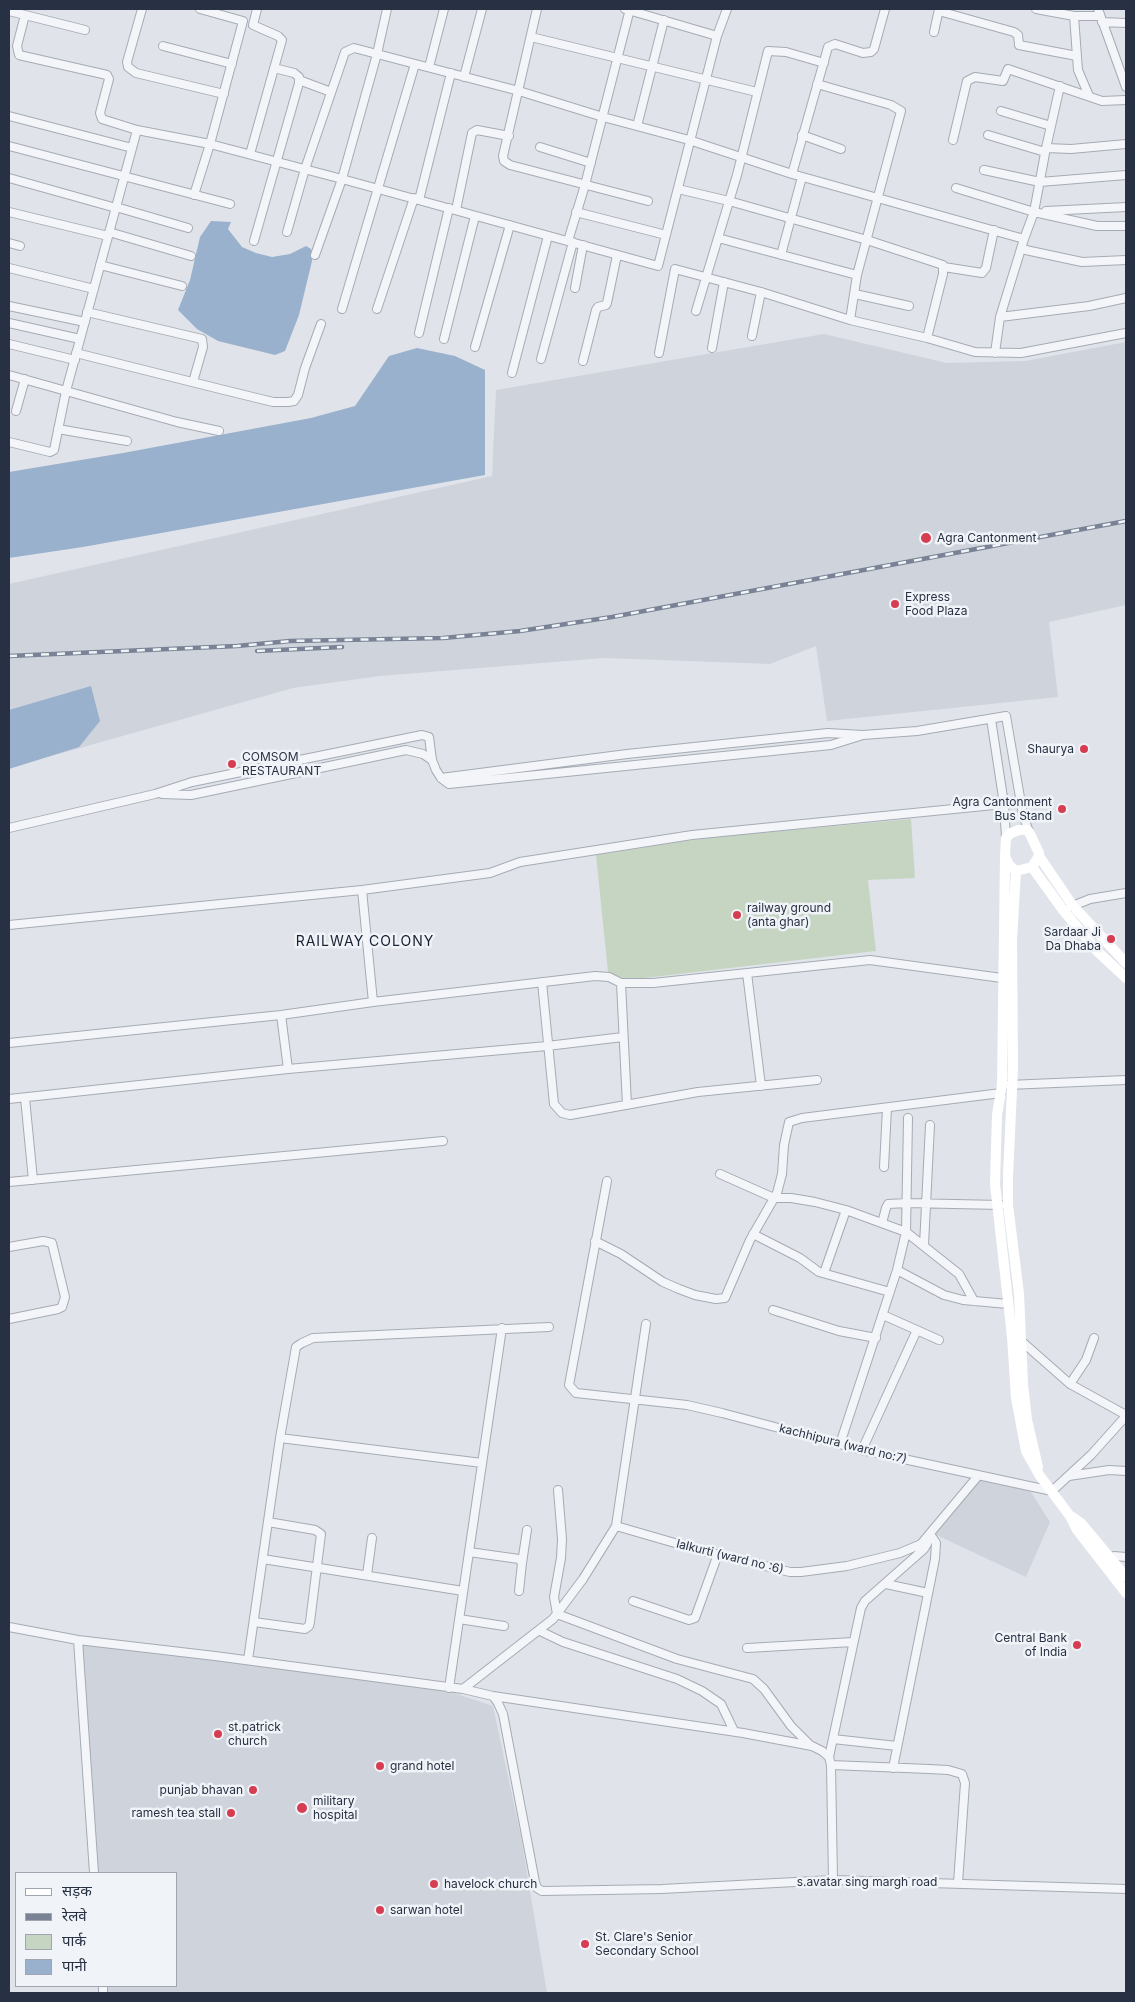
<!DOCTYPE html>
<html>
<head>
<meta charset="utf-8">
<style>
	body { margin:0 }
	#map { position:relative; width:1135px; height:2002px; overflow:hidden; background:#e0e4ea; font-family:Inter,"Noto Sans Devanagari",sans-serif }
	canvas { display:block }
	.frame { position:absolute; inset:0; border:10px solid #283143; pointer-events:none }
	.legend { position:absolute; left:15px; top:1872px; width:162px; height:115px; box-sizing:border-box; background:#f0f3f7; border:1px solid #a0a5af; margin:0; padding:6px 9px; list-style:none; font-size:15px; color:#283143 }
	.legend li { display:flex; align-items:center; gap:10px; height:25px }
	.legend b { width:25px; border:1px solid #a0a5af }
</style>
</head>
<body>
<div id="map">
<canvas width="1135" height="2002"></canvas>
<div class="frame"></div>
<ul class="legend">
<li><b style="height:6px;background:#fff"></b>सड़क</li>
<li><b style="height:6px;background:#798395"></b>रेलवे</li>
<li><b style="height:14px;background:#c5d5c1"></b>पार्क</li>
<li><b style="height:14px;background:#99b1cc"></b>पानी</li>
</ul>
</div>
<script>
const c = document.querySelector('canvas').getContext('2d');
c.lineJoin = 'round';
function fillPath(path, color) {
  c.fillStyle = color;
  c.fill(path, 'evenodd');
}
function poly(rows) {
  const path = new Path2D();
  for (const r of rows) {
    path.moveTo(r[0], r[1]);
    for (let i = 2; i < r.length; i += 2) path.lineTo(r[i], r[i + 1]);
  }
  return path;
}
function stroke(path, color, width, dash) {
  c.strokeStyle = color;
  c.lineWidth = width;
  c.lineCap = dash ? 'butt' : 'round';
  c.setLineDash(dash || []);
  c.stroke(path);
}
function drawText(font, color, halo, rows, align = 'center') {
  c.font = font + ' Inter,sans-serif';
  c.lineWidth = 5;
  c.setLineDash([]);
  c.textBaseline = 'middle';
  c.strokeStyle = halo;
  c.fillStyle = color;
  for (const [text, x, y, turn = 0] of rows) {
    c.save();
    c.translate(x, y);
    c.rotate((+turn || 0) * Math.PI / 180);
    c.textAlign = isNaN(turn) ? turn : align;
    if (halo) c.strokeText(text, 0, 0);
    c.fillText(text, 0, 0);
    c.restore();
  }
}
const built = poly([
	[824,334,947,363,1025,361,1126,342,1126,605,1049,622,1058,697,827,721,816,646,770,664,604,658,380,676,293,688,9,768,9,584,492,476,496,390],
	[978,1476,1027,1486,1050,1522,1026,1577,932,1533],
	[82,1642,451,1692,493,1706,521,1837,547,1993,101,1993,100,1986,176,1986,176,1873,94,1873,85,1719]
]);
const green = poly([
	[911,819,915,878,868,880,876,951,627,980,608,972,596,855,705,838]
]);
const water = poly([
	[211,221,231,222,228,229,242,247,256,253,272,257,290,254,306,246,311,249,312,261,299,315,285,351,275,355,218,341,197,329,178,310,190,280,200,237],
	[417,348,455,356,485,370,485,475,83,547,9,558,9,472,123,453,311,418,355,406,389,356],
	[91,686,100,721,79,747,9,769,9,710]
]);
const street = poly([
	[142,9,127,62,128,67,136,73,224,94],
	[537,9,503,156,504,161,510,165,648,201],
	[625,9,717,36],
	[1036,9,1074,16,1100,16],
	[1098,9,1126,87],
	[9,11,85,30],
	[939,11,1014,32,1018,35,1019,45,1077,56],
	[25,15,17,46,19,55,107,75,109,79,100,113,102,119,105,120,137,130,210,144,342,179,658,266,717,36,727,9],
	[1074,16,1078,70,1089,96],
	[1102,22,1126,23],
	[934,32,939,9],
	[531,37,757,92],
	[163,46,232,64],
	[429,67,444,9],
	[464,77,482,9],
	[299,80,331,92],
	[817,84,891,105,901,111,857,275,850,320],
	[1001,111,1051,126],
	[9,116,132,148],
	[637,126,664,20],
	[802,135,841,149],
	[988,135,1045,152],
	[953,140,967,81,975,77,1003,81,1008,69,1102,101,1126,100],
	[9,146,230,204],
	[540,147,591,163],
	[1046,148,1071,149,1126,144],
	[250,154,282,40,278,36,253,25,257,9],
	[984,170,1040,182,1126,175],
	[792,174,828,47,835,44,863,53,871,52,874,49,885,9],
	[9,178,116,208],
	[956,188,1034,212,1097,226,1126,226],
	[678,189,729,201,867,240,943,265,943,274,927,338],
	[194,195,210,144,243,21,200,9],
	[419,200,451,73],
	[116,207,188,228],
	[456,210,472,133,477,130,509,136],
	[1046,211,1126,207],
	[9,212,108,236],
	[576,212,666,235],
	[109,232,191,256],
	[287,232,305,169,345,52,354,48,519,91,603,117,689,140,792,174,1024,239],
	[718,238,857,275],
	[254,241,299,83,299,77,294,73,274,68],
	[568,241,585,185,630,9],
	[9,243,20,246],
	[1021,249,1082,262,1126,260],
	[315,255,342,179,377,54,387,9],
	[781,255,802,177],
	[100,265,182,286],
	[944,267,982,273,986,268,994,230],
	[9,268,94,289],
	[575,288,583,245],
	[855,294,909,306],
	[9,306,85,322],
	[342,309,415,64],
	[377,309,414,198],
	[696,311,737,175,768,51,786,52,824,63],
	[87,312,202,339,203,347,193,382],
	[1000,317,1089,306,1126,298],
	[9,323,80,339],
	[419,333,449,208],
	[752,336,761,292],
	[444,339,475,216],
	[9,344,75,360],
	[475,347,510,225],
	[712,348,724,282],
	[76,353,224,390,273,402,288,402,294,401,298,395,305,368,321,324],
	[659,353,675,269,761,292,850,320,927,338,975,352,1021,353,1126,333],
	[995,353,1000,317,1024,239,1034,212,1046,148,1060,86],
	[541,359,573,242],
	[583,361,596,310,598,307,606,305,607,303,617,255],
	[512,373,548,236],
	[9,375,177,422,219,431],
	[16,411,25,379],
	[58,429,127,441],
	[9,442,50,452,54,450,66,391,137,130],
	[991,719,1004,804,1006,838],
	[441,778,627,754,828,733,863,735,917,731,1006,716,1023,815,1029,832],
	[162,794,191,795,406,750,423,754,432,760],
	[9,828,155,794,192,782,422,735,429,737,432,760,436,770,441,778,449,784,831,745,863,735],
	[362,890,373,1002],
	[1070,907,1090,899,1126,893],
	[9,925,362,890,490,873,520,862,692,835,1004,804],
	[747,973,761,1086],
	[542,982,554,1104,562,1113,570,1115,698,1092,817,1080],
	[621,983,627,1105],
	[281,1015,288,1069],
	[9,1043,281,1015,373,1002,595,976,609,977,621,983,653,983,870,960,1009,979],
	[1008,1085,1126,1080],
	[25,1098,33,1180],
	[9,1099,288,1069,547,1046,623,1037],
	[884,1167,887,1108],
	[720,1174,774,1198,791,1198,815,1202,846,1210,906,1232,959,1274,974,1301],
	[607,1181,569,1385,576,1393,687,1405,722,1413,862,1450,1052,1491,1091,1455,1126,1416],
	[9,1182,443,1141],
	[882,1223,886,1208,888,1204,907,1203,1001,1205],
	[753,1234,800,1258,819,1272,890,1292],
	[595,1241,621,1254,663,1282,679,1289,695,1295,716,1299,725,1298,750,1240,777,1193,782,1174,784,1145,789,1122,802,1118,1001,1093],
	[924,1245,930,1125],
	[9,1247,43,1241,52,1243,65,1297,62,1307,58,1309,9,1319],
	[897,1270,944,1295,963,1300,1008,1304],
	[824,1273,846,1210],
	[773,1310,839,1331,876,1338],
	[883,1315,939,1340],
	[1019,1339,1070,1384,1126,1415],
	[1070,1384,1086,1360,1094,1338],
	[280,1438,482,1463],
	[840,1444,897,1270,906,1232,908,1118],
	[862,1450,917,1330],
	[1069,1476,1109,1470,1126,1471],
	[558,1490,562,1539,561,1558,554,1597,557,1614,677,1659,753,1679,764,1689,791,1726,810,1745],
	[616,1526,699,1550,790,1572,801,1572,847,1566,900,1553,921,1544,978,1476],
	[469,1552,519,1559,522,1563,519,1591],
	[263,1559,463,1591],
	[1107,1560,1114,1556,1126,1557],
	[522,1563,527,1530],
	[367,1575,372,1538],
	[886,1584,928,1593],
	[633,1601,689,1620,695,1618,718,1554],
	[459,1619,504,1626],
	[254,1622,305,1629,309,1626,310,1622,321,1534,315,1530,268,1522],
	[9,1627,78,1640,215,1656,463,1689,493,1696,498,1703,503,1714,535,1882,537,1888,542,1891,662,1889,833,1880,1126,1889],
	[540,1631,563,1642,677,1679,702,1691,721,1704,734,1731],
	[78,1640,94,1873],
	[747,1648,853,1642],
	[248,1660,280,1438,296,1347,302,1343,313,1338,549,1327],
	[449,1688,502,1328],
	[463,1689,553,1619,583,1579,616,1526,646,1324],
	[493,1696,743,1733,812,1746,822,1751,829,1757,831,1765,833,1880],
	[833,1739,897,1746],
	[829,1757,861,1608,865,1601,924,1549,927,1544,927,1538],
	[831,1765,929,1769,948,1770,962,1774,965,1783,958,1883],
	[893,1768,935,1559,936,1543,930,1534],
	[103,1986,103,1993]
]);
const secondary = poly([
	[1019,830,1026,830,1029,832,1039,853,1039,856,1032,867,1016,871,1009,865,1005,856,1006,838,1011,833,1019,830],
	[1005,856,1002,1085,997,1115,995,1184,1012,1337,1016,1398,1026,1451,1040,1476,1070,1516,1077,1530,1126,1593],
	[1039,856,1073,906,1126,963],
	[1032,867,1063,910,1098,952,1126,978],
	[1016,871,1012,940,1013,1069,1008,1175,1008,1205,1019,1294,1023,1384,1027,1420,1038,1467],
	[1071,1516,1081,1523,1126,1577]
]);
const rail = poly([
	[257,651,342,647],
	[9,656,237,646,290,641,443,638,520,631,612,617,1126,521]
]);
const markers = [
	[926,538,6,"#d73d51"],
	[895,604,5,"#d73d51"],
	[1084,749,5,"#d73d51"],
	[232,764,5,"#d73d51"],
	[1062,809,5,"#d73d51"],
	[737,915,5,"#d73d51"],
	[1111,939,5,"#d73d51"],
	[1077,1645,5,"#d73d51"],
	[218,1734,5,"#d73d51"],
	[380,1766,5,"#d73d51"],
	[253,1790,5,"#d73d51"],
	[302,1808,6,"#d73d51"],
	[231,1813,5,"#d73d51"],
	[434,1884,5,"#d73d51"],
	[380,1910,5,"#d73d51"],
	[585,1944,5,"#d73d51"]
];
const poiNames = [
	["Agra Cantonment",937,538],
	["Express",905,597],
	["Food Plaza",905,611],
	["Shaurya",1074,749,"right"],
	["COMSOM",242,757],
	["RESTAURANT",242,771],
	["Agra Cantonment",1052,802,"right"],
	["Bus Stand",1052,816,"right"],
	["railway ground",747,908],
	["(anta ghar)",747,922],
	["Sardaar Ji",1101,932,"right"],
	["Da Dhaba",1101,946,"right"],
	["Central Bank",1067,1638,"right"],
	["of India",1067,1652,"right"],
	["st.patrick",228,1727],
	["church",228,1741],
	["grand hotel",390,1766],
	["punjab bhavan",243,1790,"right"],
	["military",313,1801],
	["hospital",313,1815],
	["ramesh tea stall",221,1813,"right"],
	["havelock church",444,1884],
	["sarwan hotel",390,1910],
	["St. Clare's Senior",595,1937],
	["Secondary School",595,1951]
];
const streetNames = [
	["kachhipura (ward no:7)",843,1444,14],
	["lalkurti (ward no :6)",730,1557,14],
	["s.avatar sing margh road",867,1882]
];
const neighbourhoodNames = [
	["RAILWAY COLONY",365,942]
];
fillPath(built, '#ced3dc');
fillPath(green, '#c5d5c1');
fillPath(water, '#99b1cc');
stroke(street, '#a5abb5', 10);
stroke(street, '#f3f5f8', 8);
stroke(secondary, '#fff', 10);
stroke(rail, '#798395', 4.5);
stroke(rail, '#f0f3f7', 2.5, [8]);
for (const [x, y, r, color] of markers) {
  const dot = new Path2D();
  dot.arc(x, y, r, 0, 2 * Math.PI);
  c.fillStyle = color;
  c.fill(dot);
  stroke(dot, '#f0f3f7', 2);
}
drawText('12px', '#283143', '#f0f3f7', poiNames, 'left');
drawText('12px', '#283143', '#f0f3f7', streetNames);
c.letterSpacing = '1px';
drawText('14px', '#1a2233', '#f0f3f7', neighbourhoodNames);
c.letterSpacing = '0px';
</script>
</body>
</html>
